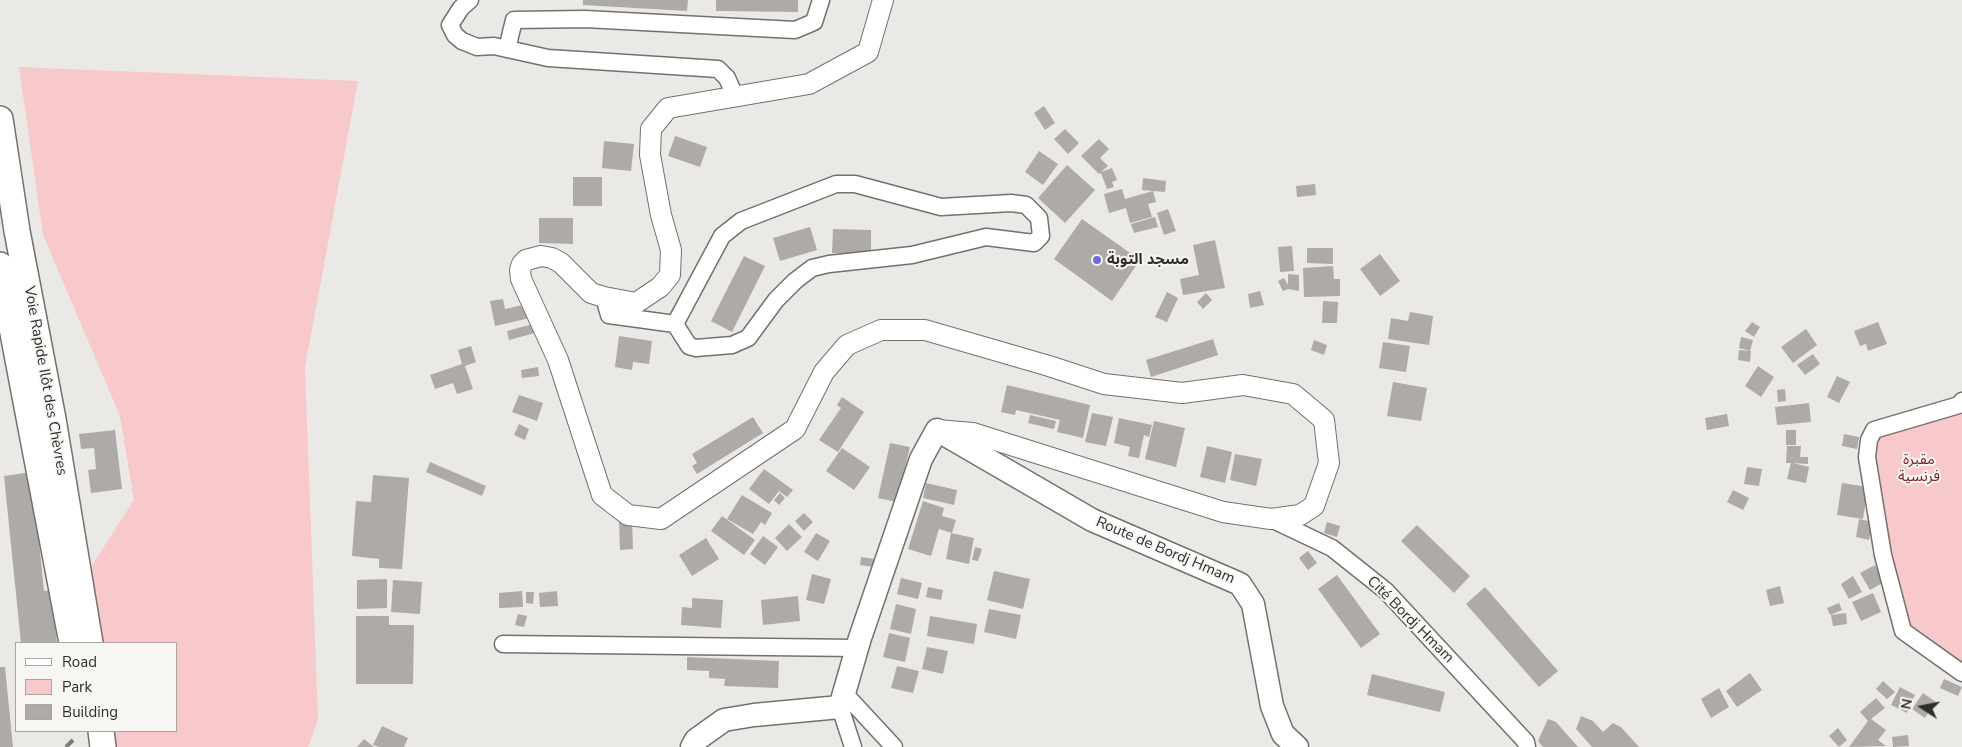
<!DOCTYPE html>
<html>
<head>
<meta charset="utf-8">
<style>
	body { margin:0 }
	#map { position:relative; width:1962px; height:747px; overflow:hidden; background:#ebe9e6; font-family:"Nunito Sans",sans-serif }
	canvas { display:block }
	.legend { position:absolute; left:15px; top:642px; width:162px; height:90px; box-sizing:border-box; background:#f8f6f3; border:1px solid #a8a6a4; margin:0; padding:6px 9px; list-style:none; font-size:15px; color:#2f2e2d }
	.legend li { display:flex; align-items:center; gap:10px; height:25px }
	.legend b { width:25px; border:1px solid #a8a6a4 }
	.north { position:absolute; left:1897px; top:682px; width:50px; height:50px; -webkit-text-stroke:4px #f8f6f3; paint-order:stroke; rotate:281deg; font-size:14px; font-weight:700; line-height:20px; text-align:center; color:#2f2e2d }
	.north::after { content:''; display:block; margin:auto; width:18px; height:22px; background:#2f2e2d; clip-path:polygon(50% 0,100% 100%,50% 72%,0 100%) }
</style>
</head>
<body>
<div id="map">
<canvas width="1962" height="747"></canvas>
<ul class="legend">
<li><b style="height:6px;background:#fff"></b>Road</li>
<li><b style="height:14px;background:#f7c9ca"></b>Park</li>
<li><b style="height:14px;background:#adaaa8"></b>Building</li>
</ul>
<div class="north">N</div>
</div>
<script>
const c = document.querySelector('canvas').getContext('2d');
c.lineJoin = 'round';
function fillPath(path, color) {
  c.fillStyle = color;
  c.fill(path, 'evenodd');
}
function poly(rows) {
  const path = new Path2D();
  for (const r of rows) {
    path.moveTo(r[0], r[1]);
    for (let i = 2; i < r.length; i += 2) path.lineTo(r[i], r[i + 1]);
  }
  return path;
}
function stroke(path, color, width, dash) {
  c.strokeStyle = color;
  c.lineWidth = width;
  c.lineCap = dash ? 'butt' : 'round';
  c.setLineDash(dash || []);
  c.stroke(path);
}
function drawText(font, color, halo, rows, align = 'center') {
  c.font = font + ' "Nunito Sans","Noto Sans Arabic",sans-serif';
  c.lineWidth = 4;
  c.setLineDash([]);
  c.textBaseline = 'middle';
  c.strokeStyle = halo;
  c.fillStyle = color;
  for (const [text, x, y, turn = 0] of rows) {
    c.save();
    c.translate(x, y);
    c.rotate((+turn || 0) * Math.PI / 180);
    c.textAlign = isNaN(turn) ? turn : align;
    if (halo) c.strokeText(text, 0, 0);
    c.fillText(text, 0, 0);
    c.restore();
  }
}
const green = poly([
	[19,67,358,81,305,367,318,720,308,747,115,747,112,731,176,731,176,643,98,643,87,573,134,500,120,416,43,235],
	[1962,412,1962,666,1908,630,1891,569,1873,444,1881,434]
]);
const building = poly([
	[583,0,688,0,687,11,583,5],
	[716,0,798,0,798,12,716,11],
	[1044,106,1055,123,1045,130,1034,113],
	[1065,129,1079,143,1068,154,1054,139],
	[675,136,707,147,700,167,668,156],
	[1099,139,1109,149,1100,158,1108,166,1101,172,1112,168,1117,180,1112,182,1114,187,1107,189,1101,173,1099,174,1081,156],
	[604,141,634,144,631,171,602,168],
	[1039,151,1058,164,1043,185,1025,172],
	[1067,165,1095,190,1065,223,1038,198],
	[573,177,602,177,602,206,573,206],
	[1143,178,1166,181,1165,192,1153,191,1156,202,1148,204,1152,217,1130,223,1126,208,1109,213,1104,194,1122,189,1125,199,1153,191,1142,190],
	[1315,184,1316,195,1297,197,1296,186],
	[1168,209,1176,231,1164,235,1157,213],
	[1155,217,1158,227,1134,233,1131,224],
	[539,218,573,218,573,244,539,243],
	[1082,219,1140,260,1112,301,1054,259],
	[810,227,817,250,780,261,773,238],
	[833,229,871,230,871,254,832,253],
	[1215,240,1225,288,1183,295,1180,279,1199,275,1193,245],
	[1292,246,1294,271,1280,272,1278,247],
	[1307,248,1333,248,1333,264,1307,263],
	[1380,254,1400,281,1380,296,1360,269],
	[744,256,765,266,732,332,711,321],
	[1333,266,1334,279,1340,279,1340,296,1304,297,1303,268],
	[1288,274,1299,275,1299,291,1288,289,1283,291,1278,281,1284,278,1288,285],
	[1260,291,1264,305,1250,308,1248,294],
	[1167,292,1178,298,1167,322,1155,317],
	[1206,293,1212,300,1203,309,1197,302],
	[503,299,505,309,527,304,530,318,495,326,490,301],
	[1323,301,1338,302,1337,323,1322,323],
	[1410,312,1433,316,1429,345,1388,339,1391,318,1408,321],
	[1752,322,1760,327,1754,337,1745,331],
	[1878,322,1887,344,1868,351,1866,344,1860,346,1854,331],
	[533,324,535,333,509,340,507,331],
	[1806,329,1817,345,1793,363,1781,347],
	[619,336,652,341,649,364,633,362,632,370,615,367],
	[1741,337,1753,340,1750,351,1739,348],
	[1213,339,1218,355,1151,377,1146,360],
	[1314,340,1327,345,1324,355,1311,350],
	[1383,342,1410,346,1406,372,1379,368],
	[471,346,476,362,465,366,473,389,457,394,453,383,435,389,430,375,462,364,458,350],
	[1739,350,1751,351,1750,362,1738,360],
	[1813,354,1820,364,1805,375,1797,365],
	[1758,366,1774,377,1761,397,1745,386],
	[538,367,539,376,522,378,521,370],
	[1837,376,1850,382,1839,403,1827,397],
	[1393,382,1427,388,1421,421,1387,416],
	[1007,385,1090,405,1083,438,1057,432,1060,420,1016,410,1015,415,1001,412],
	[1785,389,1786,401,1778,402,1777,390],
	[519,395,543,403,537,421,512,412],
	[842,397,864,412,838,452,819,440,841,408,837,405],
	[1809,403,1811,422,1777,425,1775,407],
	[1092,413,1113,417,1106,446,1085,442],
	[1727,414,1729,426,1707,430,1705,418],
	[1030,415,1056,421,1054,429,1028,423],
	[753,417,763,433,697,474,692,466,697,463,692,454],
	[1119,418,1152,425,1149,437,1144,435,1139,458,1128,456,1130,447,1114,443],
	[1154,421,1185,428,1176,467,1145,459],
	[519,424,529,429,525,440,514,435],
	[115,430,122,489,91,493,88,470,96,469,94,448,81,449,79,434],
	[1786,430,1796,430,1796,445,1786,445],
	[1844,434,1859,437,1857,449,1842,446],
	[890,443,910,447,897,502,878,498],
	[1207,446,1232,452,1225,483,1200,477],
	[1787,446,1801,446,1800,457,1808,457,1808,464,1793,463,1809,467,1806,483,1787,479,1791,463,1786,463],
	[842,448,870,467,854,490,826,471],
	[1235,454,1262,459,1256,486,1230,480],
	[430,462,486,486,482,496,426,472],
	[1747,467,1762,469,1759,486,1744,484],
	[764,469,793,490,787,497,779,491,769,504,749,489],
	[32,472,44,591,62,590,52,603,57,643,21,643,4,476],
	[373,475,409,478,402,569,379,568,379,559,352,556,356,501,371,502],
	[926,483,957,490,954,505,923,498],
	[1842,483,1868,487,1863,519,1837,515],
	[1733,490,1749,498,1743,510,1727,502],
	[780,493,785,498,779,505,774,500],
	[742,495,772,513,765,525,761,522,753,534,727,519],
	[923,501,944,508,942,516,956,520,952,533,939,529,931,556,908,549],
	[804,513,813,522,804,531,795,521],
	[722,516,755,540,744,555,711,531],
	[1859,519,1872,522,1869,540,1856,537],
	[619,521,632,521,633,549,620,550],
	[1327,522,1340,526,1337,537,1324,533],
	[789,524,802,537,787,551,775,538],
	[1417,525,1470,576,1454,593,1401,541],
	[816,533,830,541,818,561,804,552],
	[951,533,974,538,969,564,946,559],
	[763,536,778,547,765,565,750,554],
	[706,538,719,559,692,576,679,555],
	[975,547,982,549,978,561,972,560],
	[1308,551,1317,563,1308,570,1299,558],
	[861,557,875,559,874,567,860,565],
	[1875,565,1884,582,1870,590,1860,573],
	[994,571,1030,579,1023,609,987,600],
	[812,574,831,579,824,604,806,600],
	[1337,575,1380,634,1361,648,1318,589],
	[1853,576,1862,592,1849,599,1841,584],
	[901,578,922,583,918,599,897,594],
	[387,579,387,608,357,609,357,580],
	[393,580,422,582,420,614,391,612],
	[1780,586,1784,603,1770,606,1766,590],
	[928,587,943,590,941,600,926,597],
	[1485,587,1558,671,1539,687,1466,604],
	[522,591,523,607,499,608,499,593],
	[557,591,558,606,540,607,539,593],
	[526,592,534,592,533,604,526,603],
	[1873,593,1881,612,1861,621,1852,602],
	[798,596,800,621,763,625,761,600],
	[692,598,723,600,721,628,681,625,682,607,692,608],
	[1839,603,1842,610,1830,615,1827,608],
	[896,604,916,609,911,634,890,629],
	[989,609,1021,615,1016,639,984,632],
	[1846,613,1847,624,1833,626,1831,615],
	[518,614,527,616,524,627,515,625],
	[356,616,389,616,389,625,414,625,413,684,356,684],
	[930,616,977,624,974,644,927,636],
	[889,633,910,638,905,662,883,657],
	[927,647,948,651,943,674,922,669],
	[687,657,779,661,778,688,724,686,725,679,709,678,709,671,687,670],
	[897,666,919,671,913,693,891,688],
	[0,667,5,667,13,747,0,747],
	[1750,673,1762,690,1737,707,1726,691],
	[1372,674,1445,692,1440,712,1367,695],
	[1944,679,1962,687,1958,696,1940,688],
	[1883,681,1895,692,1887,699,1876,689],
	[1900,687,1915,695,1907,713,1891,705],
	[1719,688,1729,707,1711,718,1701,699],
	[1923,693,1936,702,1925,718,1912,709],
	[1876,698,1885,708,1871,719,1886,730,1878,740,1886,746,1849,747,1868,721,1860,712],
	[1581,716,1593,721,1603,732,1613,723,1621,727,1639,747,1592,747,1576,729],
	[1548,719,1556,722,1578,747,1543,747,1538,741],
	[382,726,408,738,404,747,379,747,373,745],
	[1838,728,1847,740,1839,747,1829,736],
	[1908,735,1909,746,1893,747,1892,737],
	[364,739,374,747,357,747]
]);
const minor = poly([
	[470,0,461,8,450,25,455,35,462,41,477,47,494,46,548,58,718,69,727,78,735,96],
	[507,49,514,20,585,19,795,30,814,22,821,0],
	[604,297,609,315,675,324,722,236,741,221,836,184,855,184,941,207,1011,203,1026,205,1039,218,1041,236,1034,243,986,237,912,255,829,264,812,268,795,281,776,300,748,338,732,345,696,348,689,346,675,324],
	[1962,401,1959,405,1874,430,1869,440,1867,457,1883,555,1903,631,1962,673],
	[1271,519,1332,548,1386,591,1526,742,1527,747],
	[503,644,857,648],
	[844,693,894,747],
	[840,707,853,747]
]);
const tertiary = poly([
	[883,0,868,52,809,84,668,108,651,129,650,155,661,215,671,250,670,275,660,287,636,303,604,297,591,293,561,263,552,258,541,256,526,260,522,264,520,270,521,279,558,360,602,495,628,515,661,519,795,429,824,372,847,345,881,330,925,330,1049,366,1104,384,1182,393,1243,385,1293,394,1324,420,1329,463,1314,506,1300,515,1271,519,1223,512,973,433,937,430]
]);
const secondary = poly([
	[692,747,696,740,724,720,754,715,840,707,860,638,921,459,937,430,1092,520,1240,584,1253,604,1272,706,1283,734,1297,747]
]);
const primary = poly([
	[0,119,17,231,53,419,90,643],
	[0,265,72,643],
	[101,731,103,747]
]);
const rail = poly([
	[66,747,73,740]
]);
const markers = [
	[1097,260,5,"#7168e3"]
];
const poiNames = [
	["مسجد التوبة",1107,260]
];
const streetNames = [
	["Voie Rapide Ilôt des Chèvres",45,381,80],
	["Route de Bordj Hmam",1165,551,23],
	["Cité Bordj Hmam",1410,620,45]
];
const parkNames = [
	["مقبرة",1919,460],
	["فرنسية",1919,477]
];
fillPath(green, '#f7c9ca');
fillPath(building, '#adaaa8');
stroke(minor, '#73716e', 19);
stroke(tertiary, '#73716e', 22);
stroke(secondary, '#73716e', 25);
stroke(primary, '#73716e', 28);
stroke(minor, '#fff', 16);
stroke(tertiary, '#fff', 20);
stroke(secondary, '#fff', 22);
stroke(primary, '#fff', 25);
stroke(rail, '#7c7b79', 4, [10, 5]);
for (const [x, y, r, color] of markers) {
  const dot = new Path2D();
  dot.arc(x, y, r, 0, 2 * Math.PI);
  c.fillStyle = color;
  c.fill(dot);
  stroke(dot, '#f8f6f3', 2);
}
drawText('bold 15px', '#2f2e2d', '#f8f6f3', poiNames, 'left');
drawText('15px', '#2f2e2d', '#f8f6f3', streetNames);
drawText('15px', '#771f2d', '#f8f6f3', parkNames);
</script>
</body>
</html>
